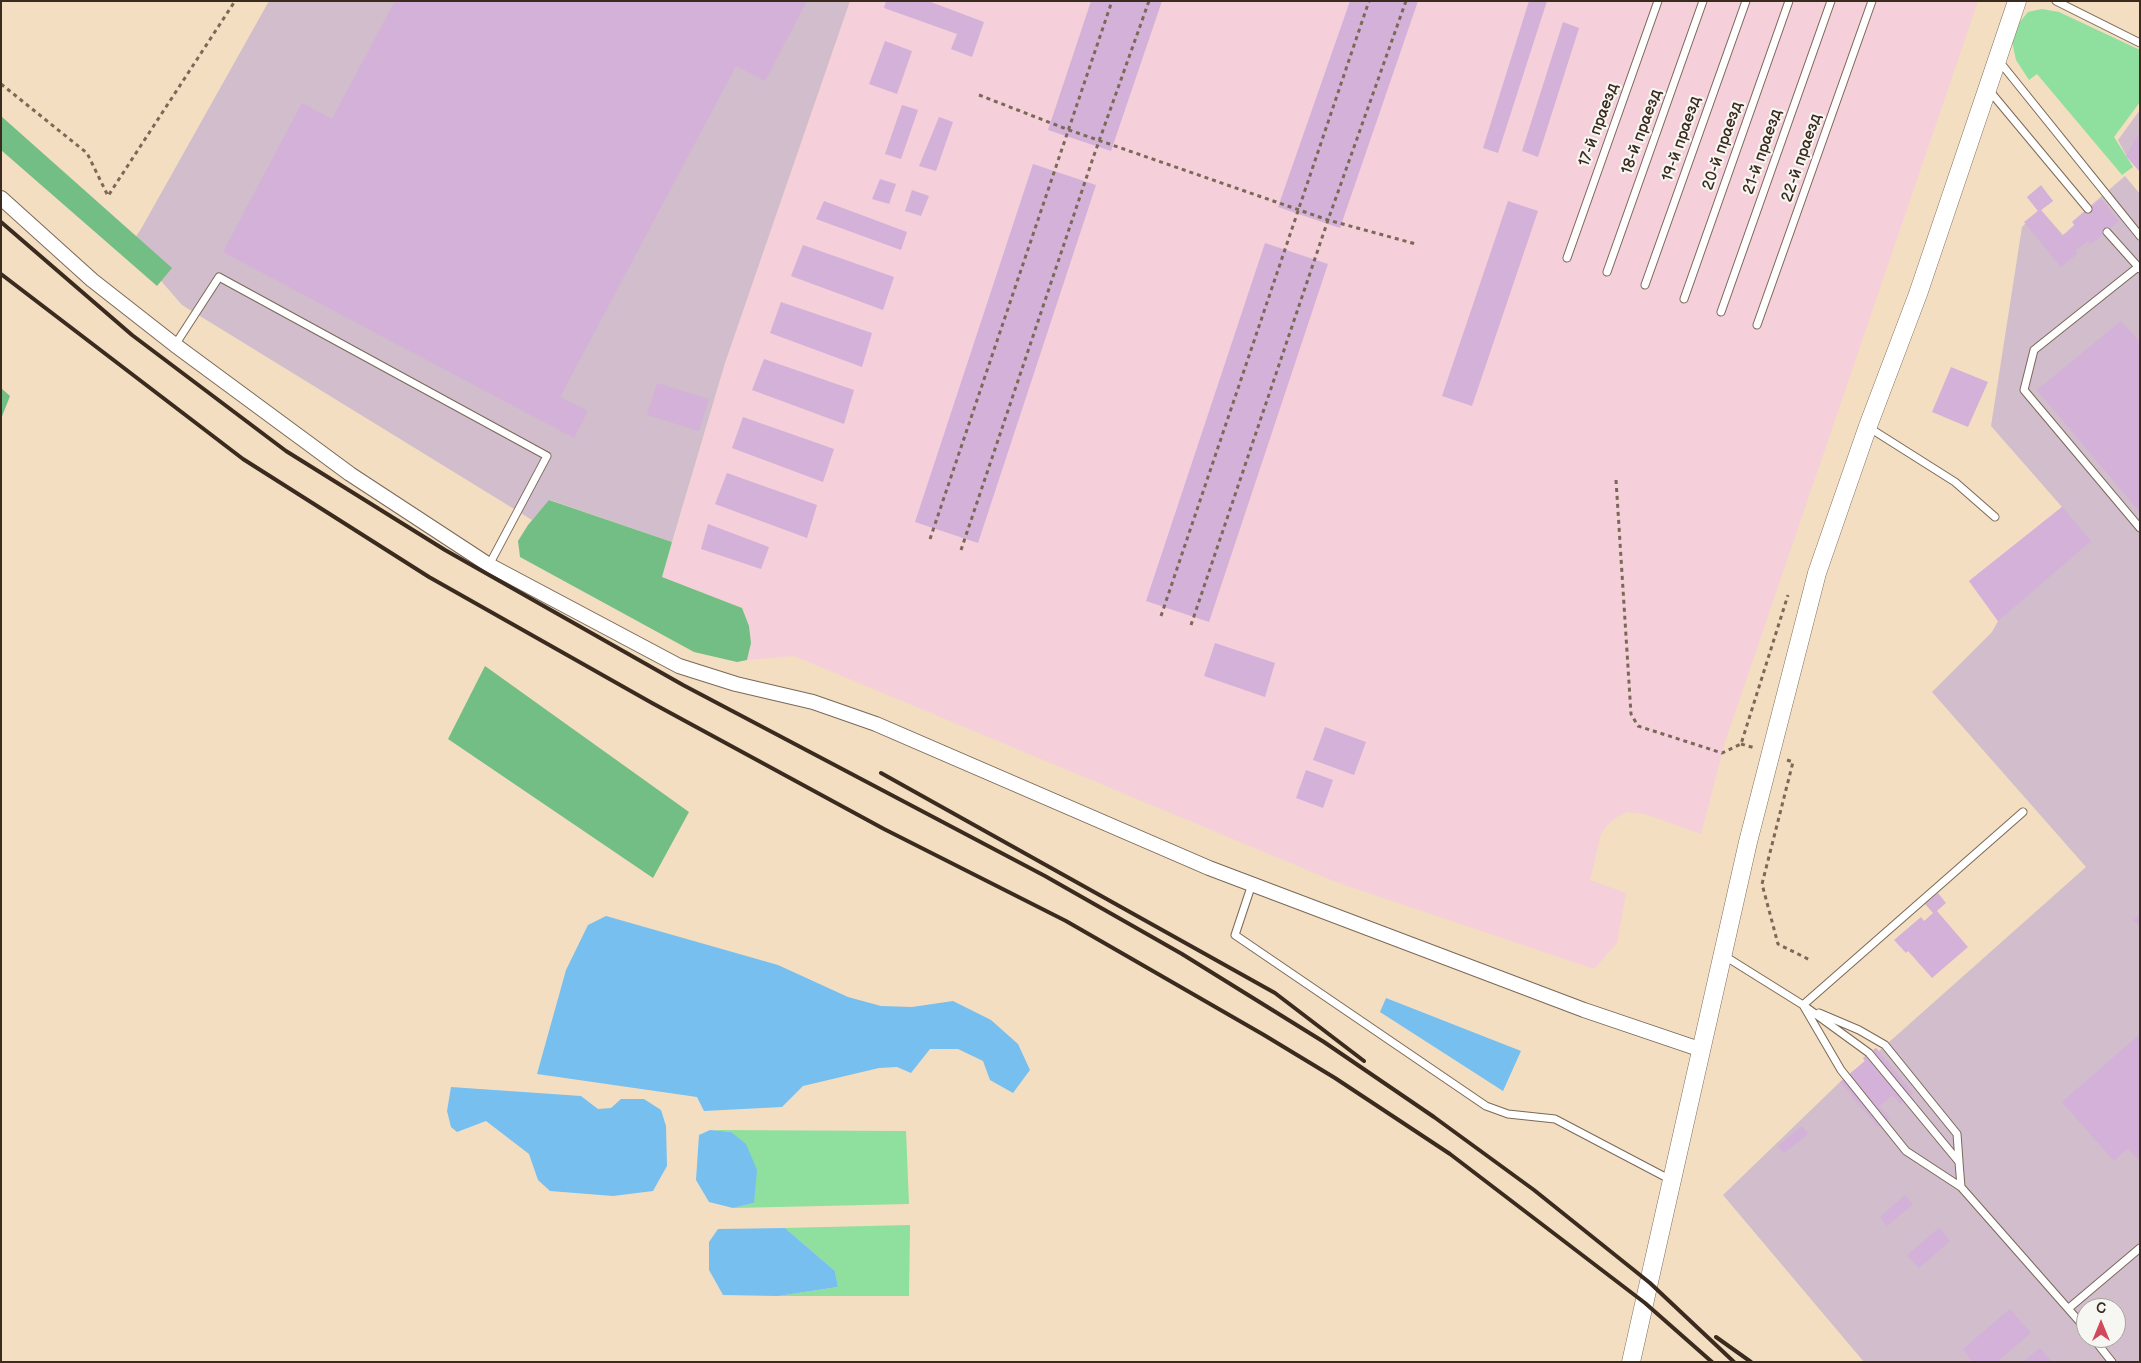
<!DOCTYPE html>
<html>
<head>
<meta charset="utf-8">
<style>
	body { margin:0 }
	#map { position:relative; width:2141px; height:1363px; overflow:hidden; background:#f3dec2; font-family:"Balsamiq Sans",sans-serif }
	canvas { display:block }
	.frame { position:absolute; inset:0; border:2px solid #3b2a1e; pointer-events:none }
	.north { position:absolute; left:2076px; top:1298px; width:50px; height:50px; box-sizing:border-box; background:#f6f6f2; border:1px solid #aba49d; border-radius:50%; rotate:0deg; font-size:14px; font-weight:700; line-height:20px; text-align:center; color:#3b2a1e }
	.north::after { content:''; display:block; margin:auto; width:18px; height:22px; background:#d1495b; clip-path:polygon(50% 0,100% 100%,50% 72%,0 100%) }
</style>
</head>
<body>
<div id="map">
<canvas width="2141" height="1363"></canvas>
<div class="frame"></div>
<div class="north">С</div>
</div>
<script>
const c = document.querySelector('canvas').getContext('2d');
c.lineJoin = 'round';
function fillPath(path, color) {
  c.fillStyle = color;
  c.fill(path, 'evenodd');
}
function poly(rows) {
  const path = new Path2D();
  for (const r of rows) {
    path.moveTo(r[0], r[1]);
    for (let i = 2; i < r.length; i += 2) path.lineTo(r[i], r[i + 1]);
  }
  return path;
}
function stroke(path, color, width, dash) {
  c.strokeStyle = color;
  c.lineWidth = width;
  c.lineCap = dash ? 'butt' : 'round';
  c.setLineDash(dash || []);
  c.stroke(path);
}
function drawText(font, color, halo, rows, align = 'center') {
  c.font = font + ' "Balsamiq Sans",sans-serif';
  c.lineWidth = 4.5;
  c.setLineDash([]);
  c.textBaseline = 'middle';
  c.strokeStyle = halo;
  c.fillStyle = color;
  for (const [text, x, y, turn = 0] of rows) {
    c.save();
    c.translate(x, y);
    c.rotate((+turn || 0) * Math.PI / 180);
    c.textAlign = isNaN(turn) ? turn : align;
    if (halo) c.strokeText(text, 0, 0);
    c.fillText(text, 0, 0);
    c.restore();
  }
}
const built = poly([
	[850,1,1978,1,1725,742,1701,834,1645,814,1628,812,1617,817,1608,824,1601,834,1590,880,1626,893,1617,943,1594,969,1336,882,794,656,747,660,751,643,749,626,742,608,662,577,725,363]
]);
const industrial = poly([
	[269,1,850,1,725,363,672,542,550,500,532,520,182,305,130,245,141,229],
	[2140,110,2140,172,2127,157,2118,140],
	[2125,176,2140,194,2140,1362,1864,1362,1723,1195,1840,1082,1865,1061,1863,1058,1876,1048,1879,1051,2086,867,1932,692,1992,632,1998,621,1969,581,2062,507,1991,426,2022,227,2038,211,2027,197,2041,185,2053,201,2041,210,2063,235,2074,225,2073,221],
	[2086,1308,2116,1308,2116,1338,2086,1338]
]);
const green = poly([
	[2042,9,2059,12,2140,50,2140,102,2114,137,2133,167,2122,175,2037,74,2029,80,2016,60,2012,41,2019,23,2028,12],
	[710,1130,906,1131,909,1204,733,1208,754,1203,731,1132],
	[910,1225,909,1296,778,1296,838,1287,835,1271,785,1228]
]);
const forest = poly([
	[1,116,172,268,157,286,1,150],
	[1,388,10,396,1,419],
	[549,500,672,542,662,577,742,608,749,626,751,643,747,660,737,662,694,652,520,557,518,541,528,525],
	[485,666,689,812,653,878,448,739]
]);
const water = poly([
	[606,916,778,965,848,997,881,1006,912,1007,953,1001,991,1020,1018,1044,1030,1070,1013,1093,990,1080,983,1061,958,1049,930,1049,911,1073,897,1067,879,1068,803,1086,782,1107,704,1111,697,1097,537,1074,566,970,588,925],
	[1386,998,1521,1051,1503,1091,1380,1012],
	[451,1087,581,1096,598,1109,611,1108,621,1099,644,1099,661,1110,666,1126,667,1166,653,1191,613,1196,550,1191,538,1180,529,1154,486,1121,457,1132,451,1127,447,1111],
	[710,1130,731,1132,746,1144,757,1170,754,1203,733,1208,709,1202,696,1180,699,1135],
	[785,1228,835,1271,838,1287,778,1296,723,1295,709,1270,709,1242,718,1229]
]);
const building = poly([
	[395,1,807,1,765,81,736,66,560,397,588,411,574,438,223,252,302,103,332,119],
	[886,1,928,1,984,22,972,57,951,49,957,34,884,8],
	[1091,1,1162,1,1111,151,1048,130],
	[1350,1,1418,1,1340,228,1278,207],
	[1529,1,1547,1,1498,153,1483,148],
	[1563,22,1579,28,1538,157,1522,151],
	[885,41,912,51,897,94,869,84],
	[902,105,918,110,901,159,885,154],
	[939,117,953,122,936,171,919,166],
	[2140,132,2140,172,2126,156],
	[1033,164,1096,185,978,543,915,522],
	[880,179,896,184,889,204,872,199],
	[2041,186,2053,201,2041,210,2062,236,2075,226,2072,222,2101,199,2119,221,2090,245,2088,241,2075,251,2077,254,2061,267,2024,222,2038,211,2027,197],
	[912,190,929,196,921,216,905,211],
	[824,201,907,232,901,250,816,219],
	[1508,201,1538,211,1472,406,1442,396],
	[1265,243,1328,264,1209,622,1146,601],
	[803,245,894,277,883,310,791,276],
	[781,302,872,333,862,367,770,333],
	[2121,321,2140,342,2140,512,2037,390],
	[764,359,854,390,844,424,752,390],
	[1951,367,1988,382,1968,427,1932,412],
	[657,383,709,399,699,431,647,415],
	[743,417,834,449,823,482,732,448],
	[727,473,817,505,807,538,715,504],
	[2062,507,2091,541,1998,621,1969,581],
	[708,524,769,547,761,569,701,549],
	[1215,643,1275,663,1265,697,1204,676],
	[1325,727,1366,742,1354,775,1313,760],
	[1306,770,1333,780,1323,808,1296,798],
	[1938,893,1946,903,1937,911,1968,947,1932,978,1908,951,1906,953,1894,940,1921,917,1924,921,1933,913,1925,904],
	[2140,915,2140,924,2138,925,2133,920],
	[2140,1034,2140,1162,2128,1148,2114,1161,2062,1102],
	[1876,1048,1913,1093,1900,1104,1893,1095,1879,1106,1890,1118,1878,1127,1840,1082,1865,1061,1863,1058],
	[1802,1126,1808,1134,1784,1153,1778,1146],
	[1905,1195,1913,1204,1887,1226,1880,1217],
	[1939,1228,1950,1241,1919,1268,1907,1255],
	[2010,1309,2031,1333,1997,1362,1973,1362,1963,1349],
	[2040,1348,2052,1362,2023,1362]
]);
const path = poly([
	[1,84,87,153,108,196,235,1],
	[979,95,1069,130,1328,220,1416,244],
	[1616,480,1631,714,1638,726,1722,753,1741,744,1788,595],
	[930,539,1112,1],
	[961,550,1093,158,1149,1],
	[1161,616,1369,1],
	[1191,625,1328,220,1406,1],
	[1741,744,1755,748],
	[1787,760,1793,762,1762,884,1778,944,1810,960]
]);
const service = poly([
	[2056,1,2140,43],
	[1999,61,2140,236],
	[1988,89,2088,209],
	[2107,232,2140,269],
	[1567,258,1658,1],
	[2138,267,2034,350,2024,390,2140,528],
	[1607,272,1703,1],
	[1645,285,1746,1],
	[1684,299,1789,1],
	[1721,312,1831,1],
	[1757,325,1872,1],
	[175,345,219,277,547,456,489,565],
	[1868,427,1955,482,1995,517],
	[1252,884,1235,935,1486,1106,1508,1114,1555,1119,1671,1180],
	[1723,955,1803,1005,1869,1053,1959,1162,1961,1187,2086,1329],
	[1819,1013,1859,1030,1885,1045,1957,1134,1959,1161],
	[1961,1187,1906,1151,1841,1070,1803,1005,2023,812],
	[2069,1308,2140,1248],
	[2093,1338,2112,1362]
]);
const minor = poly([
	[1,198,92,280,175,345,350,474,489,565,679,666,736,684,813,702,876,724,1209,868,1584,1010,1702,1050]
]);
const tertiary = poly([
	[1631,1362,1748,842,1817,573,1868,426,1918,294,2017,1]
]);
const rail = poly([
	[1,222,132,335,286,451,445,550,683,685,1045,876,1182,954,1324,1042,1434,1117,1534,1190,1650,1283,1734,1362],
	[1,274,243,459,429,577,652,703,884,829,1066,921,1264,1035,1335,1078,1450,1154,1645,1303,1712,1362],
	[881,773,1275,993,1364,1061],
	[1716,1337,1751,1362]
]);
const streetNames = [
	["17-й праезд",1599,125,-70],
	["18-й праезд",1642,132,-70],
	["19-й праезд",1682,139,-71],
	["20-й праезд",1723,146,-71],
	["21-й праезд",1763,152,-71],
	["22-й праезд",1802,158,-71]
];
fillPath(built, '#f5cfd9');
fillPath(industrial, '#d1bdcb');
fillPath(green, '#8fdf9e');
fillPath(forest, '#73be85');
fillPath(water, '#76bfef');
fillPath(building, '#d4b1d9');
stroke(service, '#7b6957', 9);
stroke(minor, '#7b6957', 16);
stroke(tertiary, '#7b6957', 19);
stroke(path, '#7b6957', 3, [4, 4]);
stroke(service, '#fff', 7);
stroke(minor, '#fff', 14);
stroke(tertiary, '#fff', 18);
stroke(rail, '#3b2a1e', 4);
drawText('16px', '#3b2a1e', '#f6f6f2', streetNames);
</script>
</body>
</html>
